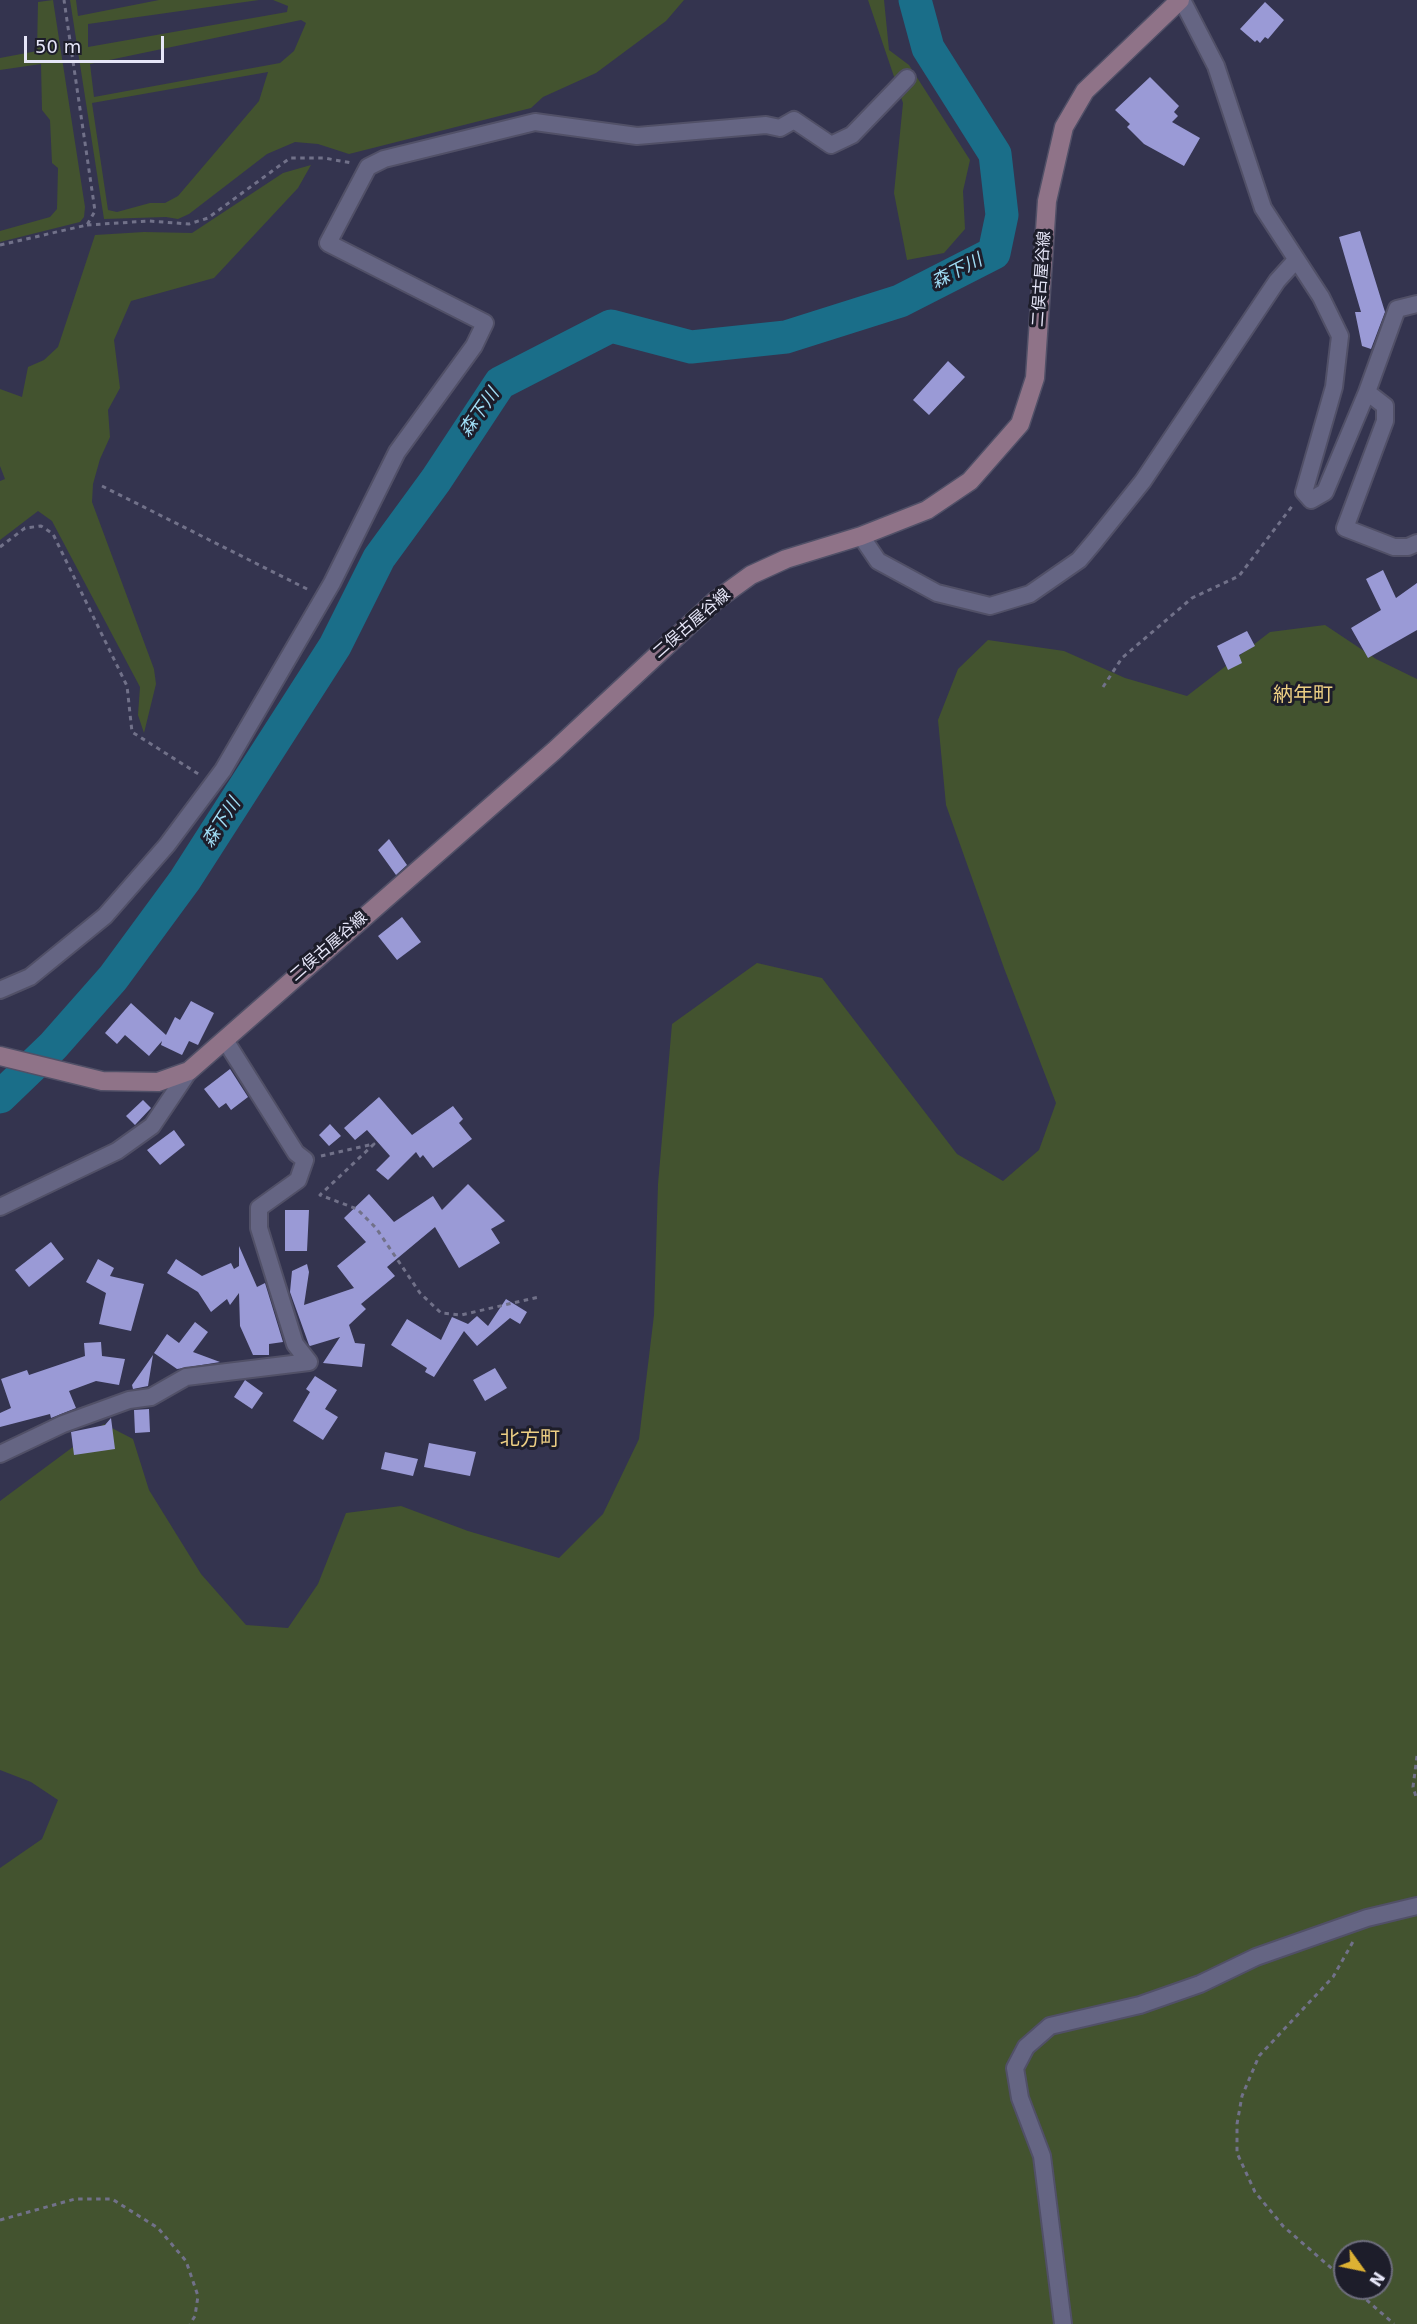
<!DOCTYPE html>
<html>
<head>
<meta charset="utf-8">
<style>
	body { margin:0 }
	#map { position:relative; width:1417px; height:2324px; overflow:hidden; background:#34344f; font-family:"DejaVu Sans",sans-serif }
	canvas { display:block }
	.north { position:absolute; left:1333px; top:2240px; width:60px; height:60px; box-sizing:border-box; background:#1d1d2a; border:2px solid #6d6d7c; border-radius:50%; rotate:123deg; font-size:16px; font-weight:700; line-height:24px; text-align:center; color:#e6e6f8 }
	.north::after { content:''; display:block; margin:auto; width:21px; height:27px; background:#ddb133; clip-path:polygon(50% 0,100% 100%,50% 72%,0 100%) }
	.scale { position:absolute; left:24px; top:36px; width:140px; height:27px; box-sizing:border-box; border:3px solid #e6e6f8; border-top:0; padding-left:8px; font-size:18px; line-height:21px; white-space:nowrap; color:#e6e6f8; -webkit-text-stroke:4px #1d1d2a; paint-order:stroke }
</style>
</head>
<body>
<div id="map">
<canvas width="1417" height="2324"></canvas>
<div class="north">N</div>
<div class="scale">50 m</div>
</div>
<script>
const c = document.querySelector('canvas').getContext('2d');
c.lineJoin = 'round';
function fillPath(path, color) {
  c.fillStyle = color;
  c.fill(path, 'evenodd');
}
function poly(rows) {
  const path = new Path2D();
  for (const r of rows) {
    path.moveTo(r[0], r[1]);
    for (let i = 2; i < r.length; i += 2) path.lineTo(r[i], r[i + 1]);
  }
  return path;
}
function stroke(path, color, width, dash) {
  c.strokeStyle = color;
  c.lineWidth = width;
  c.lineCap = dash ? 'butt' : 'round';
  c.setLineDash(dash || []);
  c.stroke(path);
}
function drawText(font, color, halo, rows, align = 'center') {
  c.font = font + ' "DejaVu Sans","Noto Sans JP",sans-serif';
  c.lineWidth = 6;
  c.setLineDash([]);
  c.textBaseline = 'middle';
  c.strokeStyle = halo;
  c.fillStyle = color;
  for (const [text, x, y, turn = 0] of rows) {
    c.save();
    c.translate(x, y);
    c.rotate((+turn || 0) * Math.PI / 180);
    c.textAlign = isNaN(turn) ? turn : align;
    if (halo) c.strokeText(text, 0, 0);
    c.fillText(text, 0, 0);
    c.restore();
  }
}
const green = poly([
	[53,0,85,207,84,217,80,222,0,242,0,231,50,217,57,209,58,168,52,163,50,120,42,110,41,64,0,70,0,58,37,51,38,2],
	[70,0,76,0,78,16,159,0,259,0,88,24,88,47,287,12,288,6,273,0,684,0,666,21,596,73,543,97,531,108,349,154,318,144,295,142,267,154,189,214,178,219,166,217,104,219],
	[301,20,306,23,294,51,280,63,94,97,90,64],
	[268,72,259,101,178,196,165,203,150,203,117,212,108,210,92,103],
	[868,0,884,0,889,50,909,65,970,160,963,191,965,229,944,253,907,260,894,193,903,103],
	[311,165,298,188,214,278,131,301,114,340,120,388,108,410,110,437,100,459,93,484,92,502,154,669,156,684,144,733,138,715,140,687,52,521,38,511,0,540,0,481,5,479,0,466,0,389,22,397,28,367,44,360,58,347,95,235,144,232,192,233,283,173],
	[1325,625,1376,659,1417,679,1417,2324,0,2324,0,1868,42,1839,58,1800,31,1782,0,1770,0,1501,104,1424,133,1439,149,1490,201,1574,246,1625,288,1628,318,1584,346,1513,401,1506,468,1531,559,1558,603,1514,639,1439,654,1315,658,1184,672,1024,757,963,822,978,957,1154,1003,1181,1039,1150,1056,1103,1004,968,946,805,938,720,958,669,988,640,1064,651,1125,678,1187,696,1270,632],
	[1345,2252,1381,2252,1381,2288,1345,2288]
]);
const river = poly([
	[0,1097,53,1046,113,978,185,880,335,646,379,558,436,480,500,383,611,326,691,347,786,337,900,301,994,253,1002,215,995,154,928,48,915,0]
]);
const building = poly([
	[1265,2,1284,20,1268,39,1265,37,1260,43,1257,40,1255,42,1240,29],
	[1150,77,1179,106,1174,112,1178,116,1172,122,1200,138,1184,166,1144,144,1127,127,1130,124,1115,110],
	[1360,231,1385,312,1371,349,1362,346,1355,312,1361,312,1339,237],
	[948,361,965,377,929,415,913,400],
	[1383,570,1396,598,1417,583,1417,630,1368,658,1351,628,1381,610,1366,579],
	[1247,631,1255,646,1239,655,1242,663,1228,670,1217,646],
	[389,839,407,865,396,875,378,850],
	[402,917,421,942,397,960,378,936],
	[191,1001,214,1013,198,1045,189,1041,182,1055,161,1045,162,1041,149,1056,125,1035,117,1044,105,1033,131,1003,166,1035,175,1017,180,1020],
	[230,1069,248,1097,231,1110,226,1103,219,1108,204,1089],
	[379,1097,412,1135,453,1106,463,1119,459,1123,472,1139,433,1168,423,1155,420,1158,416,1152,388,1180,376,1170,390,1156,367,1130,355,1140,344,1128],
	[143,1100,151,1108,135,1125,126,1116],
	[330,1124,341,1136,329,1146,319,1135],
	[174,1130,185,1145,160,1165,147,1150],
	[468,1184,505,1221,491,1229,500,1243,459,1268,435,1227,387,1267,395,1276,361,1304,366,1309,349,1325,355,1343,365,1344,362,1367,323,1363,340,1337,310,1346,309,1345,290,1292,292,1271,307,1264,309,1272,304,1305,354,1288,337,1266,366,1242,344,1218,369,1194,394,1222,433,1196,442,1210],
	[285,1210,309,1210,307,1251,285,1251],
	[51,1242,64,1259,29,1287,15,1270],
	[239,1246,257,1287,265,1283,283,1342,269,1344,269,1355,253,1355,240,1326,239,1293,230,1305,227,1299,211,1312,198,1292,167,1273,176,1259,202,1276,231,1263,234,1269,239,1266],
	[98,1259,114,1268,110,1276,144,1284,131,1331,99,1324,106,1293,86,1282],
	[506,1299,527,1312,520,1324,510,1318,477,1346,464,1331,434,1377,425,1372,427,1368,391,1345,407,1319,441,1340,452,1317,468,1324,477,1316,488,1326],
	[195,1322,208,1332,193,1352,220,1362,177,1369,154,1353,167,1334,179,1343],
	[101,1342,102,1356,125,1359,119,1385,96,1381,69,1391,76,1408,51,1418,50,1414,0,1427,0,1413,11,1408,1,1379,27,1370,29,1375,85,1356,84,1343],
	[153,1355,148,1386,133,1389,132,1385],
	[495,1368,507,1388,485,1401,473,1380],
	[315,1376,337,1390,325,1409,338,1417,323,1440,293,1421,310,1392,306,1389],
	[245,1380,263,1393,252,1409,234,1397],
	[149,1409,150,1432,135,1433,134,1410],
	[111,1418,115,1449,74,1455,71,1432,105,1425],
	[429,1443,476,1452,470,1476,424,1467],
	[385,1452,418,1459,413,1476,381,1469]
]);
const path = poly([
	[87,225,149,221,189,224,208,218,290,158,324,158,352,163],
	[0,245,87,225,95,211,64,0],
	[102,486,309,590],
	[0,547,25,528,41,526,53,534,127,686,132,732,200,775],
	[1103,687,1122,658,1192,598,1239,576,1293,505],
	[321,1156,374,1144,320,1195,357,1209,376,1228,420,1293,441,1313,461,1315,539,1297],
	[1417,1756,1413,1787,1417,1800],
	[0,2220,75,2199,112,2199,158,2228,186,2261,198,2296,195,2316,190,2324],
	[1345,2280,1283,2226,1255,2192,1237,2153,1237,2124,1242,2096,1259,2056,1333,1977,1354,1940],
	[1353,2288,1394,2324]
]);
const street = poly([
	[1182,0,1216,66,1263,208,1321,297,1340,336,1334,387,1304,492,1311,500,1325,492,1367,392],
	[1417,304,1397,309,1367,392,1385,406,1385,421,1345,528,1394,547,1408,547,1417,543],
	[861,536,878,561,937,593,990,606,1030,594,1079,560,1095,541,1143,481,1277,281,1296,260],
	[0,990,30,977,105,916,167,845,223,770,332,583,397,452,474,346,485,323,328,243,368,167,384,159,535,122,637,136,766,125,780,128,794,120,831,145,852,135,907,78],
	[0,1207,117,1151,152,1126,189,1071],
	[0,1454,63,1424,129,1400,151,1397,186,1377,309,1362,295,1344,259,1228,259,1208,298,1180,305,1160,296,1153,225,1040],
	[1063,2324,1042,2156,1020,2098,1015,2068,1026,2047,1050,2026,1140,2005,1200,1984,1256,1957,1367,1918,1417,1906]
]);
const secondary = poly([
	[0,1056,102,1081,158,1082,189,1071,554,751,715,601,751,575,786,559,861,536,927,510,970,481,1020,424,1035,378,1047,201,1064,127,1085,91,1180,0]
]);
const streetNames = [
	["二俣古屋谷線",1042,279,-86],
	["二俣古屋谷線",692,624,-41],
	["二俣古屋谷線",329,947,-41]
];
const waterNames = [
	["森下川",957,272,-27],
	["森下川",480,413,-55],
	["森下川",222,823,-57]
];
const quarterNames = [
	["納年町",1303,696],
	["北方町",530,1440]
];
fillPath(green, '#43532f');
stroke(river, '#1a6e89', 33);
fillPath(building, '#9a9ad6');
stroke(street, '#515067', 20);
stroke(secondary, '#515067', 21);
stroke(path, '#717189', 3, [4.5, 4.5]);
stroke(street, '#656583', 16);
stroke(secondary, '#8f7388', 18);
drawText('16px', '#e6e6f8', '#1d1d2a', streetNames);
drawText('italic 18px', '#a1def6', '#1d1d2a', waterNames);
drawText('20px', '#edcf84', '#1d1d2a', quarterNames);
</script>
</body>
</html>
